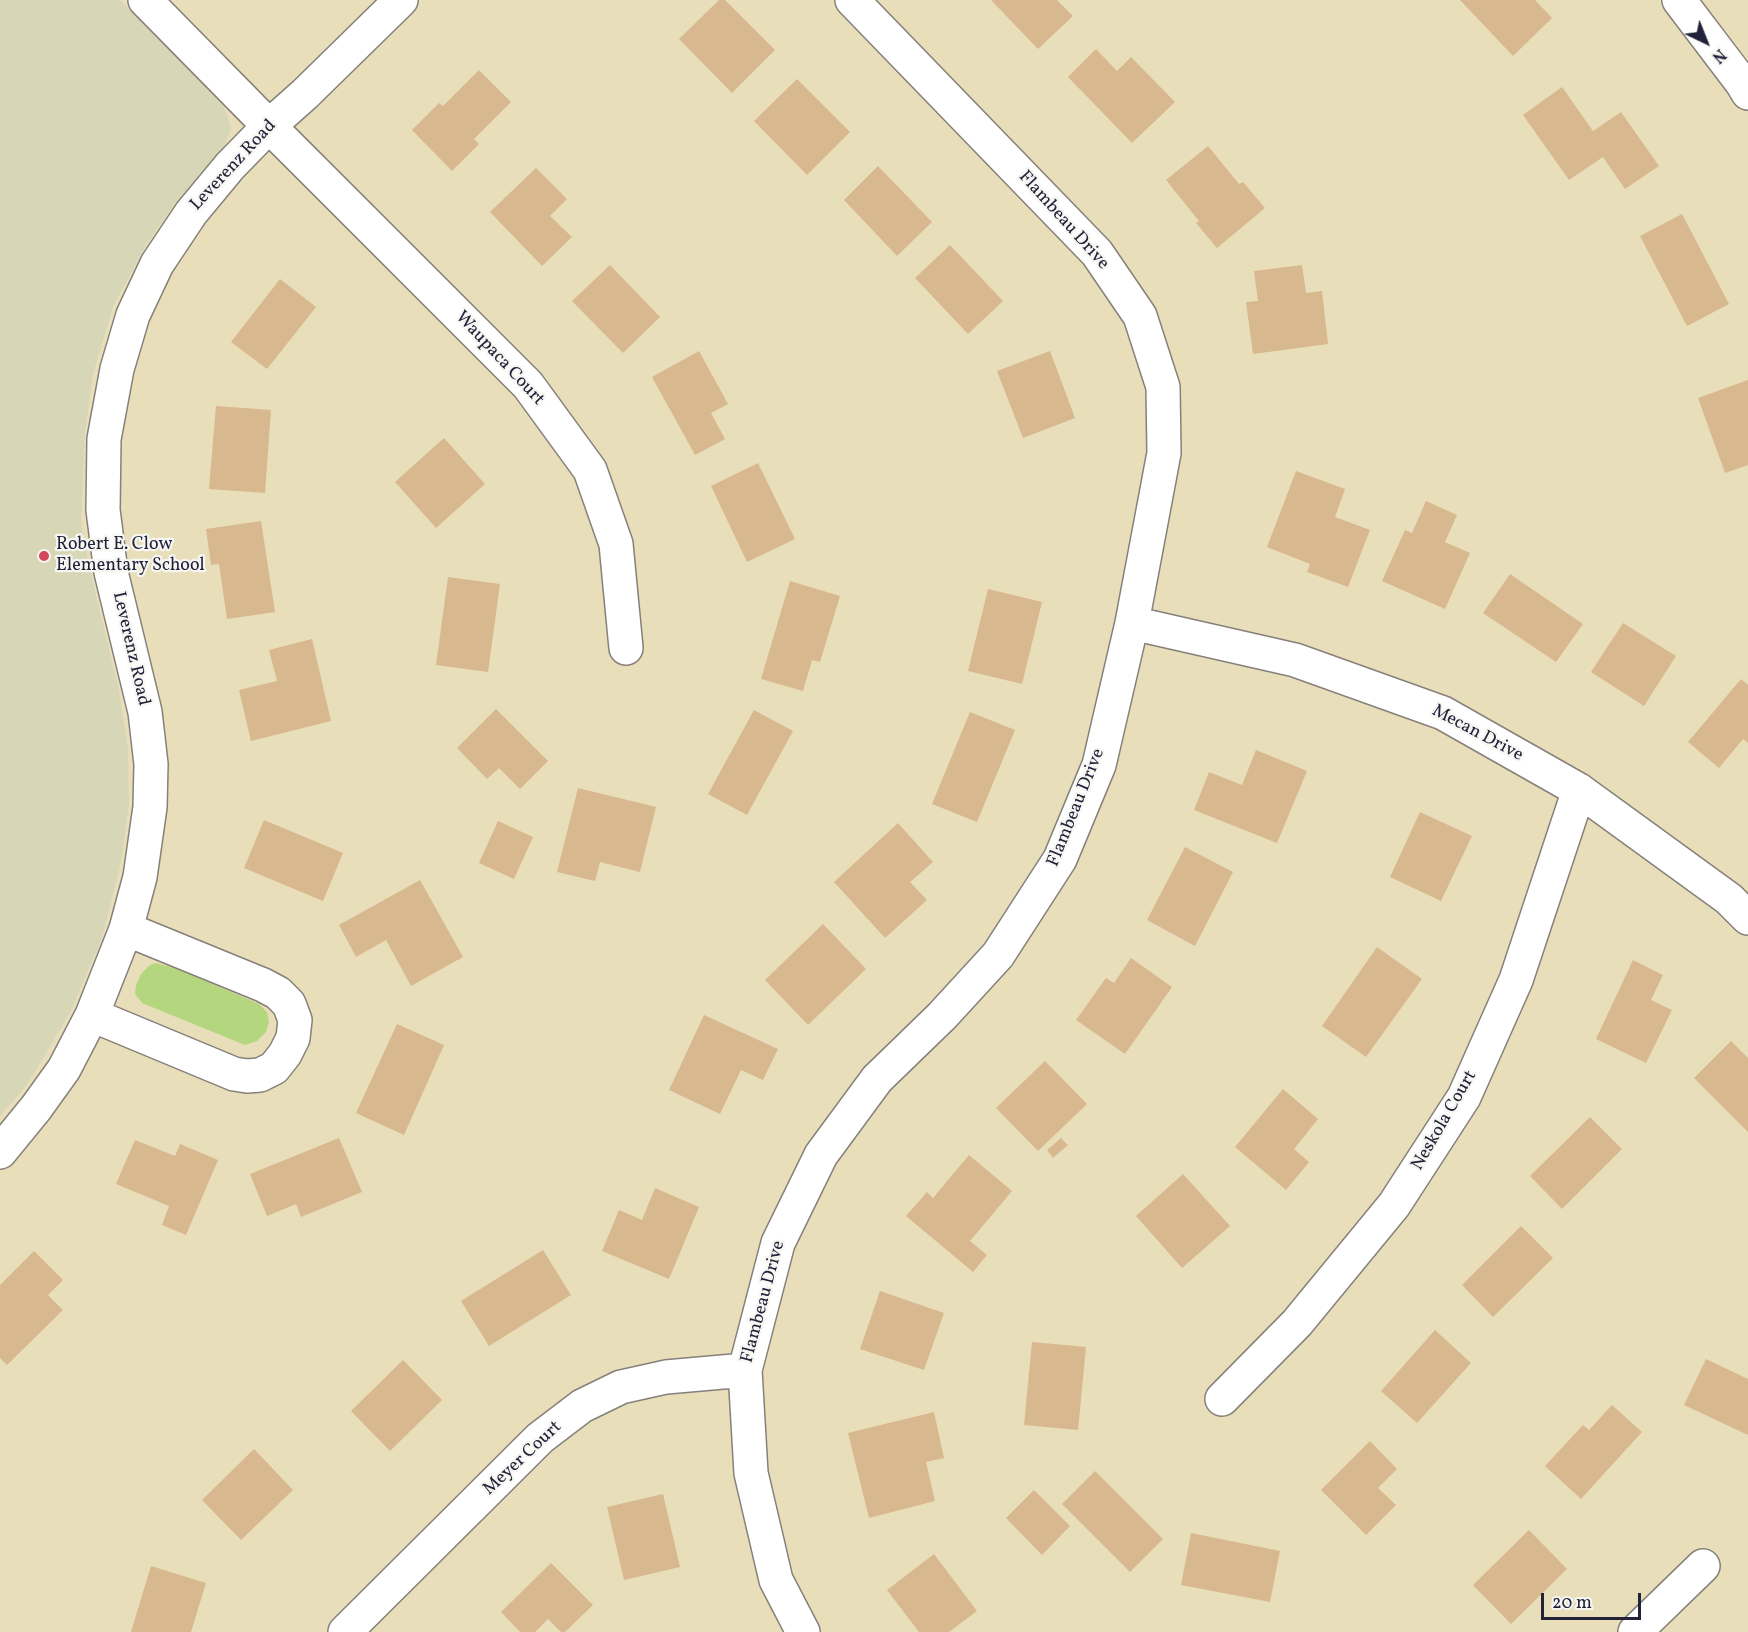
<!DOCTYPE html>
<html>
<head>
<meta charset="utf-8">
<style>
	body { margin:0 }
	#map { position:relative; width:1748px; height:1632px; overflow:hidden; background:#e9deba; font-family:Vollkorn,serif }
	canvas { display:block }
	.north { position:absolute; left:1676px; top:12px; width:60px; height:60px; -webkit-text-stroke:4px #f6f6f2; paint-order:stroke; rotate:137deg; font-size:16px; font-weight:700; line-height:24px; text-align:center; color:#22223b }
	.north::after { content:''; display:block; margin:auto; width:21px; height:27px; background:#22223b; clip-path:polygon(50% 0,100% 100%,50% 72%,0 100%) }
	.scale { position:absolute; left:1541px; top:1593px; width:100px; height:27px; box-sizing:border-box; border:3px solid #22223b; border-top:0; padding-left:8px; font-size:18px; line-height:21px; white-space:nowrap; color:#22223b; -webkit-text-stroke:4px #f6f6f2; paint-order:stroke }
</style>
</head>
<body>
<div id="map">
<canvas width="1748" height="1632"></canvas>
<div class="north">N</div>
<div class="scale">20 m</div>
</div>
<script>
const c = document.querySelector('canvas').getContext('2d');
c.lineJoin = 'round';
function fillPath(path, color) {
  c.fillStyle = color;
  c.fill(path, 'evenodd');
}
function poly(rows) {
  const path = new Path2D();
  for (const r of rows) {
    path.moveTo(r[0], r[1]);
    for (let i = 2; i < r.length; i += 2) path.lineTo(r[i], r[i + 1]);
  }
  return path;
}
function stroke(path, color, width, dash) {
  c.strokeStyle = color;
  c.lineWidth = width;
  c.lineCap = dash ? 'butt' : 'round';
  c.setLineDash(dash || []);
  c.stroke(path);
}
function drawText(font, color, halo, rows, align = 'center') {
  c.font = font + ' Vollkorn,serif';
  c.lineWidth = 4.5;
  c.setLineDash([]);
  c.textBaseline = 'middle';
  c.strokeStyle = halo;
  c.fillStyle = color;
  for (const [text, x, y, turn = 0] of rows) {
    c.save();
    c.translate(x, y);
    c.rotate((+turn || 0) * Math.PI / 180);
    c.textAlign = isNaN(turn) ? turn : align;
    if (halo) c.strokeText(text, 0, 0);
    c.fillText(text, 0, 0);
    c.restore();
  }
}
const built = poly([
	[0,0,120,0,221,102,227,114,231,129,226,143,175,203,146,245,113,307,93,374,85,433,81,526,94,587,119,690,128,749,129,806,120,867,102,938,70,1013,27,1085,0,1116]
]);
const green = poly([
	[156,963,178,969,259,1004,267,1012,269,1022,266,1032,257,1041,245,1045,142,1003,135,994,136,985,141,974,150,965]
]);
const building = poly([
	[719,0,725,0,775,50,732,93,679,39],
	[991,0,1057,0,1073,16,1038,49],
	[1460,0,1535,0,1552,18,1513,56],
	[1096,49,1117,71,1131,57,1175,102,1132,143,1068,77],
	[479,70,511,102,474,139,479,144,452,171,412,130,439,103,443,106],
	[797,79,850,132,807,175,754,121],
	[1562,87,1593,131,1621,112,1659,166,1625,189,1603,157,1569,180,1523,115],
	[1208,146,1239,184,1243,182,1265,208,1217,248,1196,223,1199,221,1166,180],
	[878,166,932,222,897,256,844,200],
	[536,168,567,199,550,216,572,237,542,266,490,212],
	[1682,214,1729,304,1687,326,1640,236],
	[950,245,1003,301,968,334,915,278],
	[610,265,660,317,623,353,572,301],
	[1302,265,1306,293,1322,291,1328,344,1253,354,1246,302,1258,301,1254,271],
	[280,279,316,307,267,369,231,342],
	[699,351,728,404,711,413,725,439,695,455,652,377],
	[1050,351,1075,418,1023,438,997,371],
	[1748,380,1748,465,1725,473,1698,398],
	[216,406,271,410,265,493,209,489],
	[444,438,485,484,436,528,395,482],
	[758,463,795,539,747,562,711,486],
	[1296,471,1345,489,1335,517,1370,530,1348,587,1307,572,1310,564,1267,547],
	[1426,501,1457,515,1445,542,1470,553,1445,609,1382,581,1405,530,1412,533],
	[261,521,275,612,227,619,219,564,211,565,206,529],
	[1510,574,1583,624,1556,662,1483,613],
	[448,577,500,584,488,672,436,665],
	[790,581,840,596,820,662,812,660,803,691,761,679],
	[988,589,1042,602,1022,684,968,671],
	[1623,623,1676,656,1644,706,1591,672],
	[312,639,331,721,251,741,239,690,277,681,269,650],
	[1741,679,1748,685,1748,743,1743,739,1719,768,1688,742],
	[496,709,548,761,520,789,499,768,487,779,457,748],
	[754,710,793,731,747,815,708,794],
	[970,712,1015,730,977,822,932,804],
	[1256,750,1307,771,1277,843,1194,810,1209,772,1242,785],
	[578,788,656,807,640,872,600,862,595,881,557,872],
	[1420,812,1472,836,1441,901,1390,877],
	[264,820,343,853,323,901,244,868],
	[498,821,533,837,514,879,479,863],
	[898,823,933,862,910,882,927,900,885,938,834,882],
	[1185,847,1233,872,1195,946,1147,920],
	[420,880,463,957,411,986,386,940,356,957,339,925],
	[823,924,866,969,808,1025,765,980],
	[1377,947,1422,979,1366,1057,1322,1026],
	[1131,958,1172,987,1125,1054,1076,1020,1106,978,1114,983],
	[1633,960,1663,975,1651,1000,1672,1010,1646,1063,1596,1039],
	[704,1015,778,1049,763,1080,741,1070,720,1114,669,1090],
	[397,1024,444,1045,404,1135,356,1113],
	[1731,1041,1748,1058,1748,1132,1694,1078],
	[1045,1061,1087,1104,1038,1151,996,1108],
	[1283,1089,1318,1119,1294,1149,1309,1162,1286,1190,1235,1147],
	[1590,1117,1622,1149,1562,1209,1530,1176],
	[339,1138,362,1192,301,1217,296,1204,267,1216,250,1174],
	[1061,1138,1068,1145,1053,1158,1047,1150],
	[135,1140,175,1156,180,1144,218,1160,186,1235,162,1225,169,1206,116,1184],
	[969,1155,1012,1191,970,1241,987,1255,973,1272,906,1216,927,1192,933,1198],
	[1183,1174,1230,1226,1182,1268,1136,1216],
	[655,1188,699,1207,669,1279,602,1251,619,1210,642,1220],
	[1521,1226,1553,1258,1493,1317,1462,1285],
	[543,1250,571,1295,489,1346,461,1301],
	[34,1251,63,1280,48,1295,63,1310,7,1365,0,1358,0,1285],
	[880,1291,944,1313,924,1370,860,1349],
	[1435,1330,1471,1363,1417,1423,1381,1391],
	[1032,1342,1086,1347,1078,1430,1024,1425],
	[1706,1359,1748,1379,1748,1435,1684,1405],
	[403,1360,442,1400,390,1451,351,1411],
	[1612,1405,1642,1432,1581,1499,1545,1466,1583,1425,1589,1430],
	[934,1412,944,1458,926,1462,935,1501,869,1518,848,1433],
	[1370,1441,1397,1469,1378,1488,1396,1505,1366,1535,1321,1490],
	[254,1449,293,1490,241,1540,202,1500],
	[1095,1471,1163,1539,1130,1572,1062,1504],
	[1034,1490,1070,1526,1042,1555,1006,1518],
	[663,1494,680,1567,624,1580,607,1507],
	[1529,1530,1567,1569,1511,1624,1473,1585],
	[1191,1533,1280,1551,1270,1602,1181,1585],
	[934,1554,977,1611,949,1632,919,1632,887,1590],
	[551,1563,593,1605,565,1632,561,1632,548,1619,535,1632,520,1632,501,1612],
	[151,1566,206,1583,191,1632,131,1632]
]);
const minor = poly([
	[145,0,269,126,528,385,590,470,616,544,626,648],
	[1679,0,1742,83,1748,93],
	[1132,623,1295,660,1443,713,1579,790,1729,899,1748,918],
	[92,1015,234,1074,247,1076,260,1075,274,1068,285,1054,293,1038,295,1020,289,1004,278,993,263,985,126,929],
	[0,1152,36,1108,64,1069,92,1015,126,929,140,877,150,807,151,764,145,712,111,572,103,510,104,439,117,369,133,315,157,264,191,213,230,166,269,126,305,94,401,0],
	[1222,1399,1297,1323,1394,1205,1464,1097,1516,980,1579,790],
	[345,1632,540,1438,582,1406,621,1387,666,1377,745,1370],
	[803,1632,776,1580,751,1473,745,1370,778,1243,821,1155,877,1079,942,1016,998,955,1060,859,1099,765,1132,623,1164,453,1163,387,1140,316,1097,253,852,0],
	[1635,1632,1703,1566]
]);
const markers = [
	[44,556,6,"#d1495b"]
];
const streetNames = [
	["Leverenz Road",234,166,-47],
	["Flambeau Drive",1063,221,48],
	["Waupaca Court",499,359,47],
	["Leverenz Road",130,649,77],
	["Mecan Drive",1477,734,28],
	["Flambeau Drive",1077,808,-68],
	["Neskola Court",1445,1121,-60],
	["Flambeau Drive",764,1302,-75],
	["Meyer Court",523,1459,-43]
];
const poiNames = [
	["Robert E. Clow",56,546],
	["Elementary School",56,567]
];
fillPath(built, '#d7d6b6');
fillPath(green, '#b4d67e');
fillPath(building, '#d8b88f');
stroke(minor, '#86807a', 36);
stroke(minor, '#fff', 33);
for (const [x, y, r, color] of markers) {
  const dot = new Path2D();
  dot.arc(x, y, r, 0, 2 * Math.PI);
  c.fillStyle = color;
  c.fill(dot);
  stroke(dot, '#f6f6f2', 2);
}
drawText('18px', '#22223b', '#f6f6f2', streetNames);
drawText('18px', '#22223b', '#f6f6f2', poiNames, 'left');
</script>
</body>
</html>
